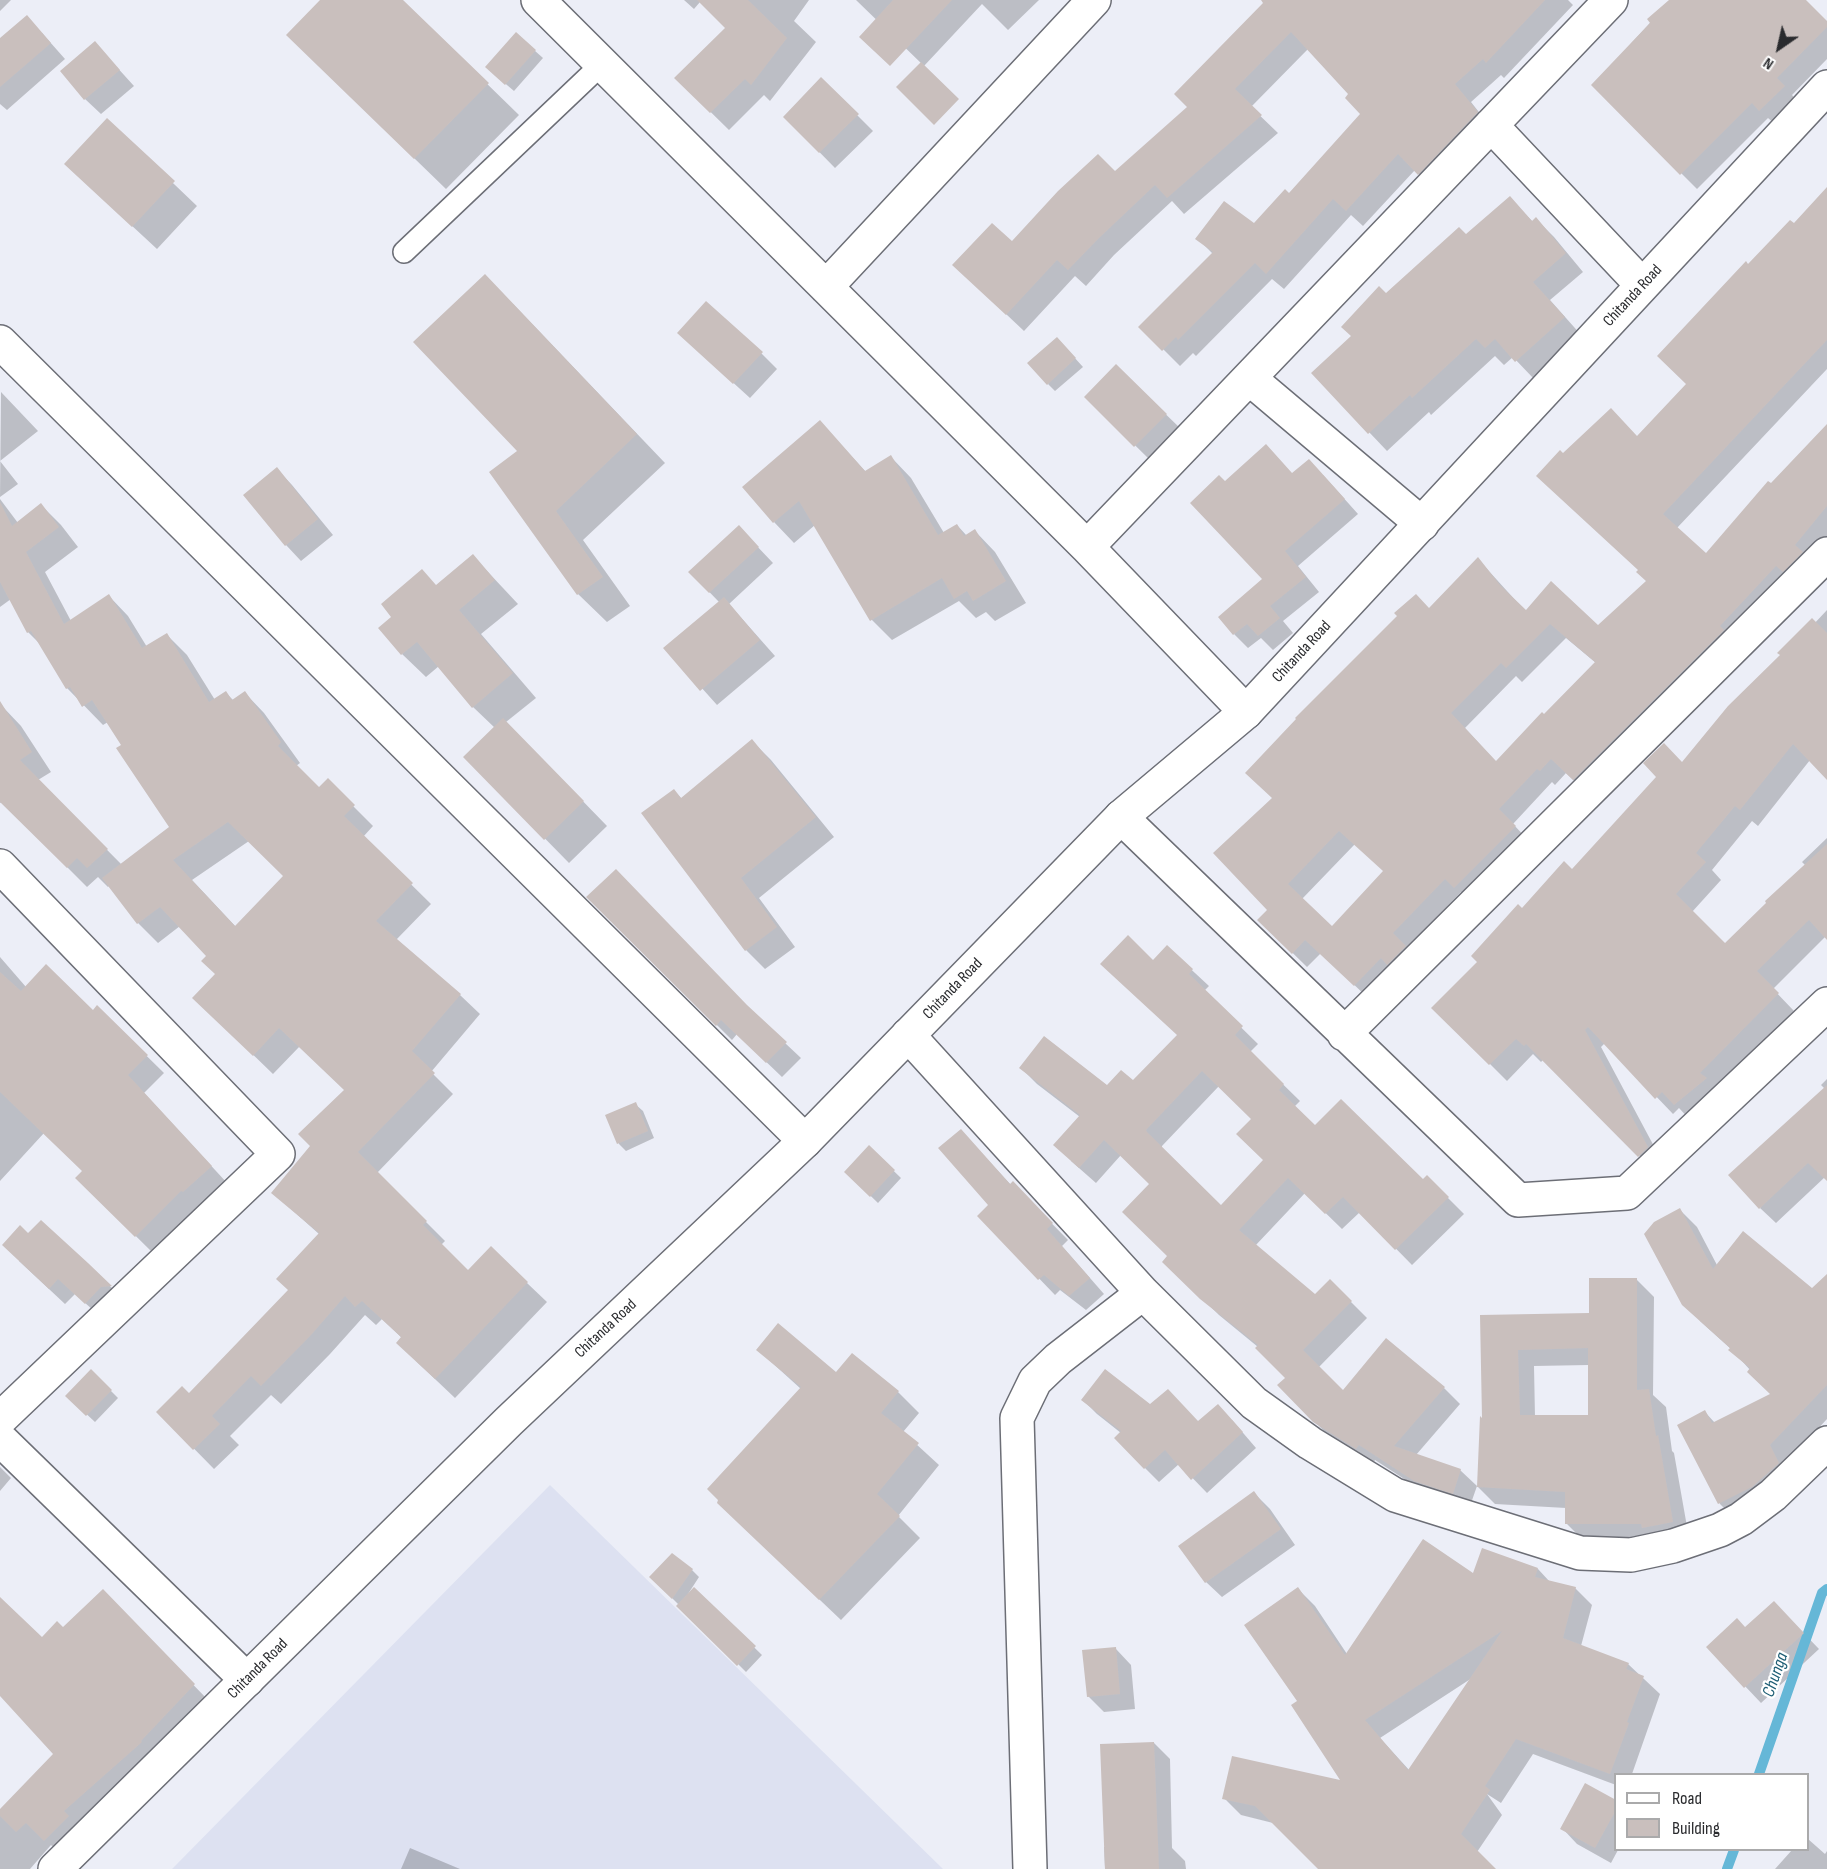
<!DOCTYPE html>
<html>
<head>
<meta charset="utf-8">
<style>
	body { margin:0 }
	#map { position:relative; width:1827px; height:1869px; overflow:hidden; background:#eceef7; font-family:"Sofia Sans Condensed",sans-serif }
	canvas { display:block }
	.legend { position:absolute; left:1614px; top:1773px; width:195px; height:78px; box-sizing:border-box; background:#fff; border:2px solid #aaaaab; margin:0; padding:8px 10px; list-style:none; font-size:18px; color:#2a2b2e }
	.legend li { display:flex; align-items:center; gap:12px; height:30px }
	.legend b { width:30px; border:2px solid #aaaaab }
	.north { position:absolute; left:1749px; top:18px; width:60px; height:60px; -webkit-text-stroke:4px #fff; paint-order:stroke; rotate:214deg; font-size:16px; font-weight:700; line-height:24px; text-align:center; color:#2a2b2e }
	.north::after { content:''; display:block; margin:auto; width:21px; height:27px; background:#2a2b2e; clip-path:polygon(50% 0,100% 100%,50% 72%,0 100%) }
</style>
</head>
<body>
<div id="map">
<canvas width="1827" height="1869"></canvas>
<ul class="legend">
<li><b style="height:8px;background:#fff"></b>Road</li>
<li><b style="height:16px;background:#c9bfbd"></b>Building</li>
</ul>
<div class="north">N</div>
</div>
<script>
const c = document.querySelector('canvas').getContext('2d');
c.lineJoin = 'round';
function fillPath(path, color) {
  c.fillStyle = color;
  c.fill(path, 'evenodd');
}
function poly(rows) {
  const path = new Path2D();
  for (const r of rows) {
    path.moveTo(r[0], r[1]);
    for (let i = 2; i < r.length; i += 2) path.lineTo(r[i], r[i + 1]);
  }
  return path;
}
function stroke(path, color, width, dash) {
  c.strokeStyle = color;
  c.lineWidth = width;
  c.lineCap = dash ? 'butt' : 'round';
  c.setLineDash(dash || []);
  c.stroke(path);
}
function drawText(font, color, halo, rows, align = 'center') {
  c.font = font + ' "Sofia Sans Condensed",sans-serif';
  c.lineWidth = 4.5;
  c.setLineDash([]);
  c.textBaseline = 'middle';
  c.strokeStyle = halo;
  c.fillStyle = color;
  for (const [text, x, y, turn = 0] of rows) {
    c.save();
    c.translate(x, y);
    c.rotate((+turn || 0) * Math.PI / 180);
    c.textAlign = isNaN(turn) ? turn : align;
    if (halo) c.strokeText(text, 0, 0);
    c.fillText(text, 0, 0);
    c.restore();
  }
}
const built = poly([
	[550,1485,943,1869,172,1869]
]);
const shadow = poly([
	[0,0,11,0,0,11],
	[322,0,401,0,519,115,446,189,319,66],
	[684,0,809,0,794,21,816,42,770,101,764,95,729,130,676,78,727,28,700,2,694,9],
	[856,0,1039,0,1008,30,982,4,924,66],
	[1273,0,1568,0,1573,5,1504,78,1501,75,1471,102,1493,130,1436,190,1415,170,1363,226,1351,215,1284,289,1272,279,1196,356,1193,353,1180,366,1141,327,1213,254,1197,238,1254,225,1289,195,1362,114,1350,95,1308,49,1251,107,1278,133,1184,214,1172,201,1114,255,1086,286,1075,276,1024,331,971,281,1012,243,1115,173,1189,107],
	[1671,0,1804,0,1827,23,1827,59,1792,95,1799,103,1776,125,1768,118,1697,189,1593,85],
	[42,33,65,59,7,110,0,104,0,40],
	[516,34,543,58,514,91,494,74],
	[95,43,134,86,101,114,85,99],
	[821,79,873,131,835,168,785,117],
	[107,120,197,206,157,249,90,187],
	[1827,196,1827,369,1677,528,1706,555,1827,427,1827,538,1588,794,1566,773,1555,785,1552,782,1513,824,1529,841,1470,902,1461,892,1407,948,1370,1000,1321,953,1307,967,1259,920,1269,910,1274,798,1429,609,1478,559,1526,612,1598,627,1647,582,1563,455,1638,438,1688,385,1748,266],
	[1566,638,1596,663,1497,763,1465,728,1516,676,1522,682],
	[1355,844,1384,871,1332,928,1302,899],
	[1510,198,1533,222,1536,219,1554,237,1583,272,1550,300,1582,336,1534,379,1513,357,1504,365,1495,356,1431,415,1429,412,1387,451,1313,373,1353,336,1386,295,1466,236],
	[513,304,665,463,583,540,630,606,607,622,578,594,519,452],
	[1064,346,1083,367,1055,391,1048,384],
	[695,348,761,353,777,369,750,398],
	[1116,366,1182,430,1151,461,1086,397],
	[1,392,38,431,0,461,18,484,0,497],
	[820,422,866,472,891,457,911,478,944,533,957,525,967,536,975,531,995,552,1026,603,995,621,986,612,976,618,959,601,892,640,872,620,815,525,794,543,774,522],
	[277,469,292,485,333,535,301,561,286,545],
	[1293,474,1323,475,1358,514,1298,566,1319,592,1283,621,1293,633,1273,650,1261,638,1248,648,1234,634,1264,579,1225,483],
	[0,499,18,523,41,505,61,525,78,547,45,572,71,621,109,596,128,616,147,647,167,635,187,655,215,700,226,693,234,701,245,693,264,713,300,763,296,766,319,789,328,781,373,826,363,837,431,904,396,940,460,995,480,1014,431,1072,453,1094,377,1173,445,1241,441,1245,468,1272,527,1283,547,1302,455,1398,417,1362,402,1338,382,1319,376,1325,365,1315,330,1354,281,1404,271,1395,230,1436,239,1445,214,1469,158,1412,189,1395,290,1290,319,1234,273,1193,312,1146,345,1090,300,1046,273,1074,214,1017,217,974,208,956,180,926,158,943,138,923,110,885,108,887,98,877,87,887,2,802,0,803,0,707,2,706,21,726,51,772,38,780,122,865,171,827,108,722,103,725,67,688,41,645,28,632,11,599,0,607],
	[249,841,285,877,236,927,192,880],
	[754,543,773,563,729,604,775,656,717,705,666,648,719,602,690,572],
	[473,556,518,604,481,634,536,698,506,722,607,826,569,863,465,757,495,728,473,707,439,666,426,677,402,654,437,586],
	[1827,610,1827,777,1810,760,1758,826,1752,821,1712,870,1721,880,1692,912,1725,945,1806,866,1802,862,1827,838,1827,938,1826,936,1773,989,1794,1011,1716,1089,1691,1121,1679,1108,1673,1114,1605,1043,1601,1047,1664,1165,1656,1172,1543,1060,1541,1062,1533,1054,1507,1081,1434,1008,1479,962,1522,910,1572,871,1683,764],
	[752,741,771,760,834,837,759,898,795,947,765,969,746,950,674,791,682,799],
	[588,897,752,1012,801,1058,782,1077,737,1034,732,1040],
	[1167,947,1209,986,1204,991,1258,1044,1250,1052,1300,1101,1294,1107,1315,1127,1423,1181,1427,1177,1464,1214,1412,1265,1360,1212,1342,1229,1305,1193,1255,1246,1315,1296,1330,1281,1367,1318,1318,1368,1343,1393,1444,1388,1460,1404,1416,1455,1460,1470,1477,1486,1469,1509,1432,1497,1375,1460,1373,1464,1331,1438,1314,1421,1287,1378,1258,1347,1219,1315,1165,1262,1169,1256,1151,1184,1121,1155,1096,1183,1071,1161,1080,1117,1037,1084,1021,1068,1108,1087,1133,1082,1179,1035,1153,962],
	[1219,1086,1253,1120,1264,1160,1221,1207,1162,1150,1162,1146],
	[0,957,26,987,93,1012,97,1007,164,1073,144,1093,228,1184,153,1253,77,1178,83,1171,44,1133,0,1181],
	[1827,1079,1827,1179,1825,1177,1776,1223,1760,1208,1825,1089,1821,1085],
	[635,1104,643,1111,654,1138,626,1151,619,1144,607,1116],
	[961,1131,1011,1185,1013,1184,1068,1240,1062,1246,1104,1294,1086,1310,1060,1290,1055,1295,979,1216,990,1205],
	[869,1147,901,1178,878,1203,846,1172],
	[1680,1210,1697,1227,1717,1265,1812,1290,1827,1286,1827,1419,1786,1463,1736,1520,1720,1504,1679,1425,1705,1412,1715,1423,1772,1394,1731,1349,1700,1321],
	[28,1235,106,1282,121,1297,102,1318,75,1294,65,1304,19,1261],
	[1637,1280,1654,1297,1653,1395,1666,1407,1672,1451,1674,1453,1689,1538,1583,1540,1566,1523,1566,1508,1495,1504,1478,1487,1484,1422,1482,1317,1590,1314],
	[1589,1365,1589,1417,1535,1417,1534,1366],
	[758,1350,836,1374,852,1355,898,1392,919,1413,903,1432,939,1465,898,1516,920,1538,841,1620,740,1524,801,1389],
	[91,1371,118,1398,95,1422,67,1396],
	[1083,1400,1150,1406,1198,1423,1232,1420,1256,1448,1207,1493,1179,1464,1159,1482,1145,1468,1121,1433,1097,1414],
	[0,1467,11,1478,0,1491],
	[1254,1493,1270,1509,1295,1545,1222,1597,1206,1582],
	[1538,1569,1550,1582,1575,1588,1592,1605,1581,1646,1628,1664,1660,1694,1632,1774,1616,1774,1616,1785,1533,1754,1501,1803,1487,1794,1502,1815,1477,1852,1494,1869,1320,1869,1273,1823,1241,1815,1224,1798,1344,1782,1299,1701,1298,1589,1315,1606,1347,1654,1474,1576],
	[1472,1678,1410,1771,1380,1738],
	[692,1570,699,1577,688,1594,694,1589,762,1655,746,1672,651,1577],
	[0,1599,43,1639,117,1606,208,1700,60,1854,51,1845,30,1869,0,1869,0,1811,55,1754,0,1694],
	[1789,1618,1819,1649,1761,1703,1708,1647,1746,1628],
	[1116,1649,1131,1665,1135,1709,1104,1712,1088,1696],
	[1154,1743,1170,1759,1172,1848,1185,1861,1186,1869,1105,1869,1104,1847,1106,1847],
	[1616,1801,1616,1850,1618,1850,1611,1863,1577,1844,1562,1828],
	[1808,1839,1825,1854,1827,1851,1827,1869,1775,1869,1792,1850,1808,1850],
	[410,1848,460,1869,401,1869]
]);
const stream = poly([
	[1759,1774,1822,1593,1827,1589],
	[1727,1869,1734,1850]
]);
const building = poly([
	[320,0,403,0,489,83,414,159,286,35],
	[697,0,748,0,787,38,751,85,745,79,710,113,674,78,725,28],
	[893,0,952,0,890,66,859,37],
	[1261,0,1545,0,1486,63,1483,59,1455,84,1478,112,1418,175,1398,154,1346,211,1333,199,1266,274,1255,263,1178,340,1176,337,1162,351,1138,327,1213,252,1195,239,1224,201,1254,223,1285,189,1289,193,1360,114,1345,98,1348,94,1291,32,1235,89,1262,115,1167,198,1155,185,1098,239,1068,270,1057,260,1006,315,952,265,992,223,1012,241,1058,191,1098,154,1115,171,1187,107,1174,94,1263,3],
	[1669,0,1806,0,1827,21,1827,27,1777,78,1785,86,1759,111,1752,103,1680,175,1591,85,1650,23,1647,19],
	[27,15,51,43,0,87,0,38],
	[516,32,536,50,505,85,485,67],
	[95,41,120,70,84,100,60,71],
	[921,62,959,99,934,125,896,87],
	[821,77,859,114,819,153,783,117],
	[107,118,175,181,132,227,64,164],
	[1827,187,1827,340,1663,514,1706,553,1768,481,1771,483,1827,424,1827,506,1795,545,1803,552,1783,572,1776,566,1720,626,1724,630,1573,780,1551,759,1540,771,1537,769,1499,809,1516,826,1454,888,1445,879,1393,933,1406,946,1387,965,1381,958,1354,986,1305,940,1292,954,1257,920,1267,910,1213,853,1272,798,1245,773,1296,719,1295,718,1397,616,1394,613,1416,594,1429,608,1478,557,1500,585,1526,610,1551,581,1598,625,1646,581,1636,572,1638,570,1536,476,1560,450,1563,453,1611,408,1637,436,1686,384,1657,356,1746,261,1748,264,1790,220,1794,223],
	[1550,624,1595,662,1544,714,1542,712,1496,761,1451,713,1501,663,1506,668],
	[1339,831,1383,871,1332,926,1288,884],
	[1510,196,1532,221,1536,217,1566,253,1533,282,1565,317,1515,362,1495,339,1485,348,1476,339,1412,398,1410,395,1368,434,1311,373,1351,336,1341,327,1379,286,1386,293,1459,227,1466,234],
	[485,274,637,434,556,511,603,577,577,595,489,472,517,451,413,342],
	[706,301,763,352,733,384,677,333],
	[1057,337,1076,358,1047,385,1027,363],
	[1116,364,1167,414,1134,447,1084,397],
	[820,420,865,471,891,455,938,535,957,524,964,536,975,529,1006,581,973,601,967,591,954,599,942,578,870,621,799,501,773,523,742,487],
	[1266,444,1292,473,1309,459,1345,499,1285,551,1306,577,1270,606,1280,618,1258,636,1247,624,1233,635,1218,617,1262,579,1190,503,1219,475,1225,481],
	[277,467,318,519,285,546,243,495],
	[0,502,12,526,41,503,59,527,26,552,64,624,109,594,142,648,167,633,209,702,226,691,232,700,245,691,281,742,278,746,319,787,328,778,355,805,344,816,413,883,376,921,461,994,412,1051,435,1073,358,1152,427,1221,423,1225,468,1270,491,1246,528,1282,435,1379,396,1343,401,1337,362,1301,355,1307,345,1296,311,1335,261,1386,251,1376,212,1416,220,1424,193,1450,156,1412,182,1386,189,1393,288,1290,276,1279,319,1233,271,1193,310,1146,298,1134,344,1090,279,1028,253,1056,192,998,215,974,201,961,206,956,160,907,137,924,102,878,169,827,116,748,121,745,92,700,82,707,70,687,66,689,31,631,27,633,0,582],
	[228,822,283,876,235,926,173,860],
	[739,525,759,547,709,593,688,572],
	[473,554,495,580,459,610,513,673,472,708,417,642,401,655,378,628,391,617,381,604,422,569,436,585],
	[724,597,760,640,700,691,663,648],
	[1812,618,1827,633,1827,780,1793,744,1740,810,1735,806,1696,853,1706,862,1676,894,1725,943,1766,903,1765,901,1827,844,1827,940,1809,920,1757,971,1779,993,1700,1073,1707,1078,1674,1105,1662,1092,1655,1099,1588,1027,1585,1030,1648,1147,1638,1157,1526,1044,1524,1046,1516,1039,1489,1065,1431,1008,1477,962,1471,956,1518,904,1522,908,1564,861,1572,869,1656,777,1643,763,1664,743,1682,762,1728,706,1780,655,1777,653],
	[0,701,32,752,20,760,108,849,87,868,77,858,67,868,0,802],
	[503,718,584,801,544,840,463,757],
	[752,739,816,817,741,878,777,927,745,951,641,813,674,789,681,798],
	[616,869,747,1005,787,1042,766,1063,721,1020,716,1026,586,897],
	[1128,935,1153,960,1167,945,1193,969,1189,974,1243,1026,1235,1035,1284,1084,1279,1090,1315,1125,1341,1099,1423,1179,1427,1175,1449,1197,1395,1250,1343,1197,1325,1214,1288,1178,1239,1230,1315,1294,1330,1279,1352,1301,1303,1350,1343,1390,1386,1338,1445,1387,1394,1446,1461,1469,1453,1494,1414,1481,1359,1445,1356,1449,1313,1422,1277,1385,1285,1378,1255,1348,1258,1345,1200,1299,1162,1262,1167,1256,1122,1212,1149,1184,1104,1140,1079,1168,1053,1145,1080,1115,1019,1068,1044,1036,1107,1085,1121,1070,1133,1080,1177,1035,1100,964],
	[1202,1071,1251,1119,1236,1134,1263,1160,1221,1205,1147,1132,1146,1130],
	[46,964,93,1010,97,1005,148,1055,128,1075,212,1166,183,1192,181,1191,135,1237,75,1178,82,1171,0,1092,0,972,21,991],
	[1827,1085,1827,1181,1808,1163,1759,1209,1728,1175],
	[636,1102,648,1131,617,1144,605,1115],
	[961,1129,1010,1184,1013,1181,1053,1223,1047,1229,1090,1278,1069,1296,1044,1275,1038,1280,977,1216,988,1205,938,1148],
	[869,1145,895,1170,870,1197,844,1172],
	[1680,1208,1713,1269,1743,1231,1812,1288,1827,1274,1827,1385,1770,1445,1779,1463,1752,1487,1718,1504,1677,1425,1705,1410,1712,1423,1770,1394,1747,1372,1750,1368,1728,1350,1730,1348,1682,1305,1644,1234,1654,1222],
	[41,1220,88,1263,112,1286,101,1287,85,1304,58,1279,49,1289,2,1245,20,1225,28,1233],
	[1589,1278,1637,1278,1637,1390,1649,1389,1656,1436,1658,1435,1673,1522,1642,1528,1641,1524,1565,1524,1565,1492,1477,1487,1480,1416,1482,1418,1480,1315,1589,1313],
	[1588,1348,1588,1415,1520,1415,1518,1350],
	[778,1323,836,1372,852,1353,899,1391,881,1413,919,1443,877,1494,900,1516,819,1600,717,1503,718,1500,707,1489,801,1387,756,1350],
	[91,1369,112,1390,86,1416,65,1396],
	[1105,1369,1150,1404,1168,1389,1198,1421,1218,1404,1243,1432,1191,1480,1165,1450,1144,1469,1114,1438,1121,1431,1081,1400],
	[1254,1491,1281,1529,1205,1583,1178,1546],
	[1423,1539,1473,1573,1482,1548,1538,1568,1535,1577,1576,1587,1563,1638,1629,1663,1626,1669,1644,1676,1627,1722,1629,1723,1610,1774,1516,1739,1485,1786,1490,1790,1461,1834,1496,1869,1318,1869,1255,1806,1222,1799,1232,1756,1340,1780,1291,1705,1297,1701,1244,1625,1298,1587,1345,1655],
	[1502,1631,1408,1770,1365,1720],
	[672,1553,693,1569,672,1599,649,1577],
	[694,1587,756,1646,737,1666,676,1606],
	[103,1589,195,1684,141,1741,142,1742,64,1811,69,1816,44,1841,26,1823,16,1832,0,1816,0,1809,53,1754,0,1696,0,1597,42,1637,57,1621,63,1627],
	[1774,1601,1804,1633,1744,1688,1706,1647,1737,1618,1745,1627],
	[1116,1647,1120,1694,1087,1697,1082,1650],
	[1154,1742,1159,1869,1105,1869,1100,1744],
	[1585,1783,1616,1800,1616,1810,1595,1848,1560,1829]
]);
const service = poly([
	[404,252,602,64]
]);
const minor = poly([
	[538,0,1087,547,1246,712],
	[1491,125,1642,285],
	[826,287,1094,0],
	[0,342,805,1141],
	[1249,378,1422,524],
	[1087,547,1611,0],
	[1121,817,1518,1200,1627,1193,1827,1004],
	[0,866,278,1154,0,1419],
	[1344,1034,1827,554],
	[908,1035,1143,1293,1254,1403,1310,1443,1395,1495,1580,1553,1631,1555,1673,1546,1720,1530,1741,1519,1773,1495,1827,1443],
	[0,1439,247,1680],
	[1030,1869,1017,1418,1035,1381,1058,1359,1143,1293]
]);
const tertiary = poly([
	[55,1869,509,1421,805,1141,1121,817,1246,712,1827,87]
]);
const streetNames = [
	["Chitanda Road",1633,296,-47],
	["Chitanda Road",1302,652,-47],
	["Chitanda Road",953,989,-46],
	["Chitanda Road",606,1329,-43],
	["Chitanda Road",258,1669,-45]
];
const waterNames = [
	["Chunga",1776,1675,-71]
];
fillPath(built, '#dde1f1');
fillPath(shadow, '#0003');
stroke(stream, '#65b7d7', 10);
fillPath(building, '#c9bfbd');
stroke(service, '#6c6e76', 24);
stroke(minor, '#6c6e76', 36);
stroke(tertiary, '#6c6e76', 36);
stroke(service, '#fff', 21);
stroke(minor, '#fff', 33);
stroke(tertiary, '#fff', 33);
drawText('16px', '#2a2b2e', '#fff', streetNames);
drawText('italic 18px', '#1e5e75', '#fff', waterNames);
</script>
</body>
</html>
